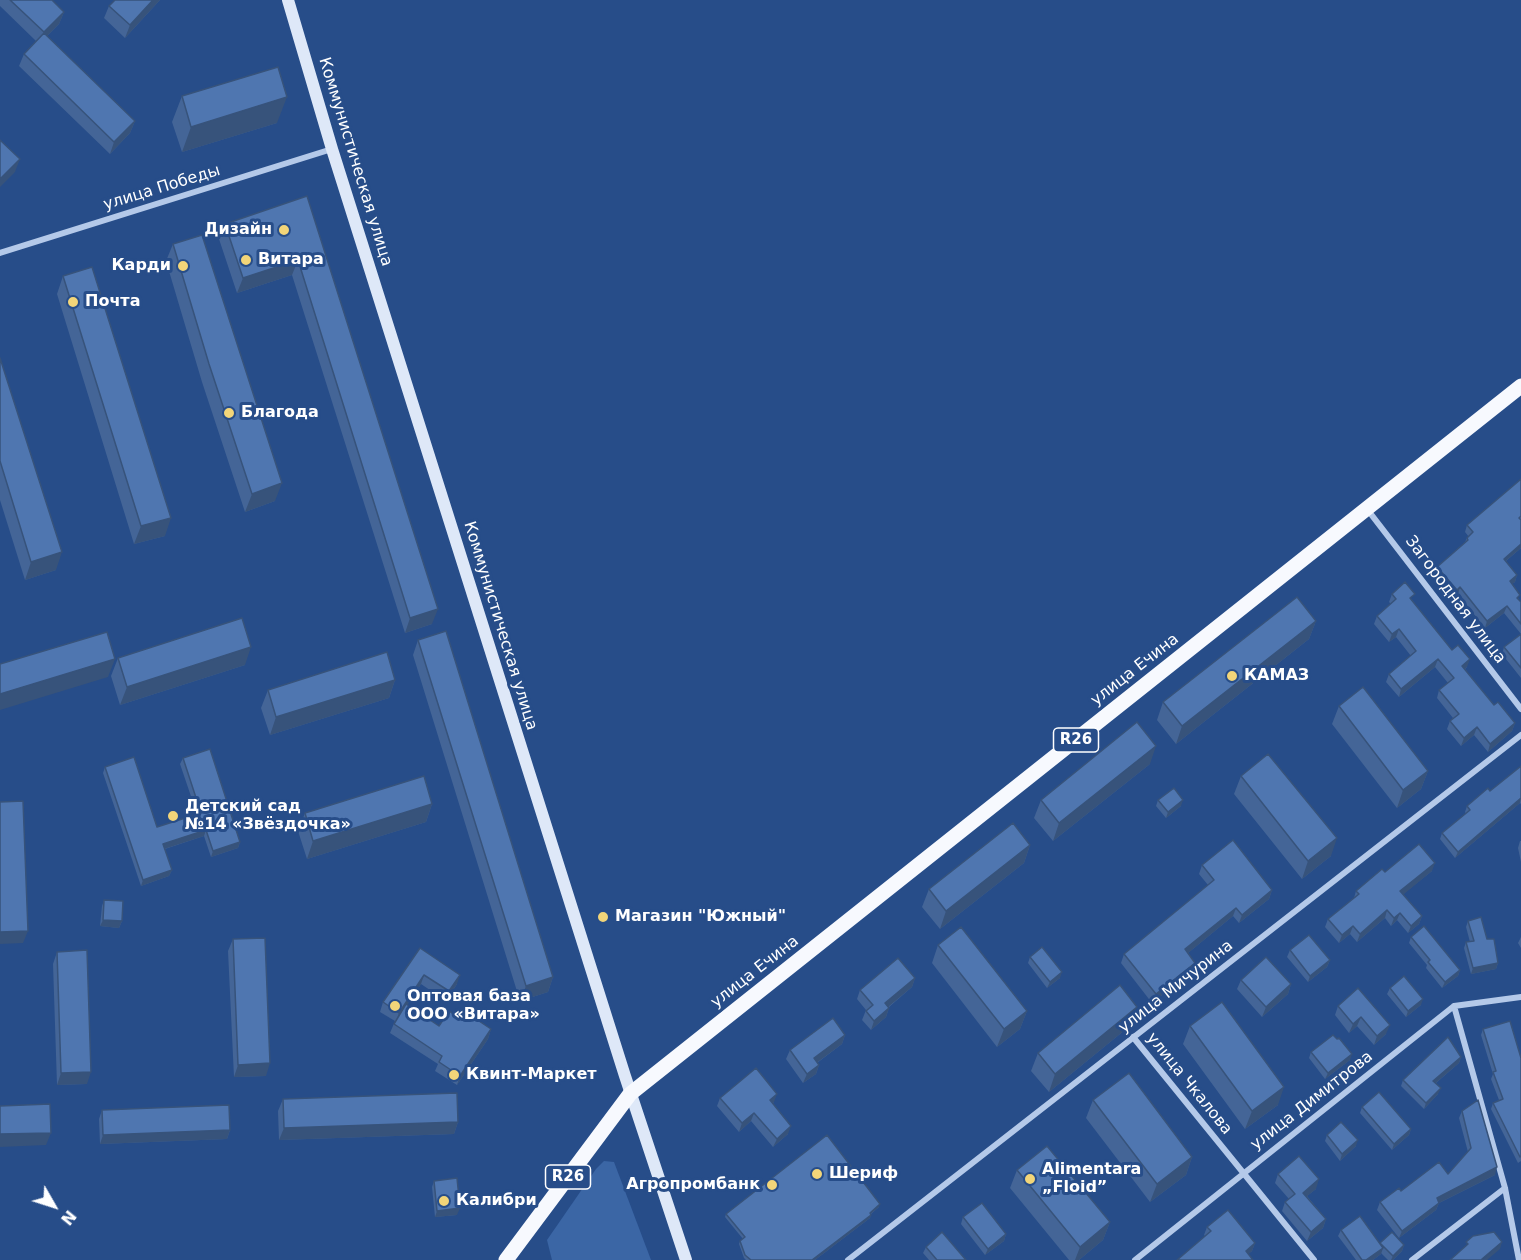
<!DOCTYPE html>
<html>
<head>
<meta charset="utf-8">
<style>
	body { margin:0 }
	#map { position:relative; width:1521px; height:1260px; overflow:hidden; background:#274d89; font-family:"DejaVu Sans",sans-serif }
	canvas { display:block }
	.north { position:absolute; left:24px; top:1176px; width:60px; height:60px; -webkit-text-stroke:4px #274d89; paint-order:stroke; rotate:129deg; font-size:16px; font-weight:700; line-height:24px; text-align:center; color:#fff }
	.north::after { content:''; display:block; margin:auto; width:21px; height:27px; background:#fff; clip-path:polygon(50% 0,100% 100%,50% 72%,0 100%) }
</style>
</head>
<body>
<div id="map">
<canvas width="1521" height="1260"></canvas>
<div class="north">N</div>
</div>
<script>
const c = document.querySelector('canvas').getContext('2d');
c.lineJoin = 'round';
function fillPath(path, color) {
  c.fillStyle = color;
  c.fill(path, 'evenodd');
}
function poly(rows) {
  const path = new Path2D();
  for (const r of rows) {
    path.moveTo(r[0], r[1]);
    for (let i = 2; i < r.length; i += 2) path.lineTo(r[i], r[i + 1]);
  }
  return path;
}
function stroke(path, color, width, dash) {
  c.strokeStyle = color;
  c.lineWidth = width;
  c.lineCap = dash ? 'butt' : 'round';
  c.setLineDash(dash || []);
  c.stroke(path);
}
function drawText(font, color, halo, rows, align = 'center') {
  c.font = font + ' "DejaVu Sans",sans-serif';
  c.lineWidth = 6;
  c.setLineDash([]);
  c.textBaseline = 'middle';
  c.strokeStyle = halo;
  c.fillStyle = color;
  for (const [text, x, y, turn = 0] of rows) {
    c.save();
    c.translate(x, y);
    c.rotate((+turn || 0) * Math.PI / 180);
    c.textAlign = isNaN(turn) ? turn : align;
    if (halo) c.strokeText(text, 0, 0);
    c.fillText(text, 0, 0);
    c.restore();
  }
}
const green = poly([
	[604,1161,614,1162,651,1260,552,1260,547,1240,596,1169]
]);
const street = poly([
	[0,253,332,149],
	[1367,509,1521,709],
	[1454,1006,1505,1188,1519,1260],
	[1133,1037,1314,1260],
	[848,1260,1521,735],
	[1135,1260,1454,1006,1521,997],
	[1412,1260,1505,1188]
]);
const secondary = poly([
	[288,0,332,149,625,1076,686,1260]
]);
const primary = poly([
	[506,1260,630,1094,1521,386]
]);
const wall = poly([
	[0,0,52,0,64,12,59,24,47,36,135,121,130,133,110,154,19,66,24,54,36,41,0,6],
	[115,0,160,0,125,38,104,18,109,6],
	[182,96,277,123,182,152,172,122],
	[307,196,432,624,405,633,292,275,237,293,219,239,225,224],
	[173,244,275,501,245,512,202,382,166,261],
	[63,276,165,536,134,544,57,294],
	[0,358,56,570,25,580,0,500],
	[1521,479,1521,548,1506,561,1517,575,1515,582,1512,584,1519,600,1521,602,1521,678,1502,654,1504,647,1521,634,1504,613,1485,628,1458,594,1455,596,1435,574,1437,567,1465,542,1467,538,1469,537,1465,532,1467,525],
	[1392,594,1412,600,1452,650,1467,667,1465,669,1494,705,1515,723,1512,731,1488,752,1474,735,1461,746,1447,729,1450,721,1453,718,1437,698,1439,690,1448,683,1435,667,1399,697,1386,682,1389,674,1411,656,1396,637,1389,642,1374,624,1377,616,1391,604,1389,602],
	[1316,621,1309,639,1176,744,1157,720,1163,702],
	[418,640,553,977,548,992,520,1001,413,655],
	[118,658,245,665,120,705,111,676],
	[395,680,389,698,270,735,261,708,268,690],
	[1339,706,1428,771,1421,789,1397,808,1332,724],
	[183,758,240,842,238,848,211,857,204,836,165,849,172,870,169,876,141,886,103,773,105,767,157,827,197,814,180,764],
	[1150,764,1053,841,1034,818,1041,800],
	[1521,766,1521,804,1520,803,1455,858,1440,839,1442,833,1466,814,1465,812,1467,806,1490,791],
	[1241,776,1331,856,1302,879,1234,794],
	[1158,800,1181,806,1166,818,1156,806],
	[432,804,426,822,307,859,298,831,305,813],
	[1520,841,1521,841,1521,862,1518,848],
	[1030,845,1024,863,940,929,922,907,929,889],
	[1202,865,1272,890,1269,899,1239,923,1233,916,1188,953,1195,963,1192,971,1152,1003,1121,963,1124,954,1208,885,1199,874],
	[1432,871,1403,894,1422,916,1419,924,1408,933,1397,920,1391,926,1385,918,1357,942,1350,934,1339,943,1325,927,1328,919,1354,898,1356,891,1385,872],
	[104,900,122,921,119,928,100,926,102,906],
	[1468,921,1487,939,1498,963,1496,969,1471,974,1464,948,1466,942,1470,942,1466,927],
	[1411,937,1460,970,1458,976,1442,988,1426,968,1427,965,1409,943],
	[1521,937,1521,948,1518,943],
	[233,939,266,1076,234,1077,228,951],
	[938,945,1027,1011,1020,1029,997,1047,932,963],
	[420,948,457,984,446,1001,421,984,407,1005,439,1026,462,1020,491,1029,488,1039,457,1085,435,1071,438,1064,390,1033,395,1021,380,1012,383,1002],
	[1290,950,1330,960,1327,967,1308,982,1287,957],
	[57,952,87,1084,57,1085,53,964],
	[1030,957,1060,978,1047,988,1028,963],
	[915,978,912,987,889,1007,889,1008,886,1017,871,1030,862,1020,866,1010,857,999,860,990],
	[1241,980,1291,984,1288,994,1262,1017,1237,989],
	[1358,988,1386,1034,1374,1045,1357,1026,1349,1033,1335,1015,1338,1006],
	[1390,988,1421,1005,1406,1017,1387,994],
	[1131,1025,1049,1092,1031,1071,1038,1053],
	[1190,1026,1278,1105,1245,1129,1183,1044],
	[1483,1029,1517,1048,1521,1161,1518,1163,1491,1109,1493,1103,1499,1100,1491,1079,1493,1074,1481,1035],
	[845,1035,842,1044,817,1063,819,1065,816,1074,803,1083,786,1059,790,1050],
	[1311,1052,1350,1060,1325,1079,1309,1058],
	[1461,1057,1459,1063,1436,1083,1438,1094,1424,1109,1401,1086,1403,1080],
	[720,1098,774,1102,772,1104,788,1134,773,1147,751,1121,739,1132,717,1106],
	[283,1099,458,1122,454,1134,279,1140,278,1111],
	[1093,1100,1192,1157,1186,1175,1150,1202,1086,1118],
	[1362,1107,1411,1129,1409,1135,1392,1150,1360,1113],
	[102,1110,230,1130,227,1139,100,1144,99,1119],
	[1462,1111,1495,1175,1439,1203,1436,1210,1399,1238,1377,1210,1380,1202,1401,1191,1448,1174,1468,1152,1459,1118],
	[1327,1135,1356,1146,1340,1161,1325,1141],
	[1017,1170,1110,1222,1103,1240,1079,1260,1069,1260,1010,1188],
	[1278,1174,1316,1189,1307,1196,1326,1219,1323,1228,1307,1241,1282,1211,1285,1202,1289,1199,1275,1183],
	[434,1181,457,1215,435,1217,432,1187],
	[879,1207,871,1214,870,1218,815,1260,746,1260,744,1258,739,1244,740,1241,743,1239,725,1217,726,1214],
	[963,1217,1006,1234,1004,1241,985,1255,961,1224],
	[1207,1227,1255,1243,1252,1251,1248,1254,1205,1236,1204,1235],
	[1341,1230,1380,1244,1404,1245,1402,1251,1393,1260,1388,1260,1381,1253,1381,1254,1373,1260,1356,1260,1338,1236],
	[926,1247,966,1260,929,1260,923,1253]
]);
const shadedWall = poly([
	[153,0,160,0,125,38,130,25],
	[64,12,59,24,39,44,44,32],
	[287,97,277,123,182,152,191,127],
	[135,121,130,133,110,154,114,142],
	[20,159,15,172,0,187,0,179],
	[298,260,292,275,237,293,243,278],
	[282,483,275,501,245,512,252,494],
	[171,518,165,536,134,544,141,526],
	[1521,544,1521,548,1501,565,1504,559],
	[62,552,56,570,25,580,31,562],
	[1517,575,1515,582,1507,588,1510,581],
	[1460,587,1458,594,1455,596,1457,590],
	[1507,606,1504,613,1485,628,1487,621],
	[438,609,432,624,405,633,410,618],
	[1316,621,1309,639,1176,744,1182,726],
	[1399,629,1396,637,1389,642,1392,634],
	[251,647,245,665,120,705,127,687],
	[115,659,108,677,0,710,0,694],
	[1438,659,1435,667,1399,697,1401,689],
	[1470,659,1467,667,1459,673,1462,666],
	[395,680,389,698,270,735,276,717],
	[1515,723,1512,731,1488,752,1490,744],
	[1477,727,1474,735,1461,746,1464,738],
	[1156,746,1150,764,1053,841,1059,823],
	[1428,771,1421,789,1397,808,1403,790],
	[1521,798,1520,803,1455,858,1458,852],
	[1183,800,1181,806,1166,818,1168,812],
	[432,804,426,822,307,859,313,841],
	[206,830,204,836,161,850,163,844],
	[1337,838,1331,856,1302,879,1308,861],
	[240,842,238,848,211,857,213,851],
	[1030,845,1024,863,940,929,946,911],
	[1435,863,1432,871,1398,899,1400,891],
	[172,870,169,876,141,886,143,880],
	[1272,890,1269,899,1239,923,1242,915],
	[1236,908,1233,916,1182,958,1185,949],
	[1387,910,1385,918,1357,942,1360,934],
	[1400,913,1397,920,1391,926,1394,918],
	[1422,916,1419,924,1408,933,1411,926],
	[103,920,122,921,119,928,100,926],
	[1353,926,1350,934,1339,943,1342,935],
	[28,931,23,943,0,944,0,932],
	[1330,960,1327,967,1308,982,1310,976],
	[1195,963,1192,971,1152,1003,1156,994],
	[1498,963,1496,969,1471,974,1473,968],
	[1460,970,1458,976,1442,988,1445,982],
	[1062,972,1060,978,1047,988,1050,982],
	[424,975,421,984,396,1022,399,1013],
	[460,975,457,984,446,1001,449,991],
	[553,977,548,992,520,1001,526,986],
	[915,978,912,987,882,1012,885,1003],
	[1291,984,1288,994,1262,1017,1266,1007],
	[1423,999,1421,1005,1406,1017,1408,1011],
	[1137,1007,1131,1025,1049,1092,1055,1074],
	[889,1008,886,1017,871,1030,874,1021],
	[1027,1011,1020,1029,997,1047,1004,1029],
	[1361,1017,1357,1026,1349,1033,1353,1024],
	[1390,1025,1386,1034,1374,1045,1377,1036],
	[491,1029,488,1039,457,1085,460,1076],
	[845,1035,842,1044,811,1067,814,1058],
	[1352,1054,1350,1060,1325,1079,1328,1073],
	[1461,1057,1459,1063,1431,1087,1433,1081],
	[270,1063,266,1076,234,1077,238,1065],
	[819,1065,816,1074,803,1083,807,1074],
	[91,1072,87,1084,57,1085,61,1073],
	[1284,1087,1278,1105,1245,1129,1252,1111],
	[1441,1088,1438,1094,1424,1109,1426,1103],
	[777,1094,774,1102,767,1109,770,1100],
	[754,1113,751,1121,739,1132,742,1123],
	[458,1122,454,1134,279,1140,284,1128],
	[791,1126,788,1134,773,1147,777,1139],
	[1411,1129,1409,1135,1392,1150,1394,1144],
	[230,1130,227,1139,100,1144,103,1135],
	[51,1133,46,1145,0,1147,0,1134],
	[1358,1140,1356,1146,1340,1161,1342,1154],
	[1192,1157,1186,1175,1150,1202,1157,1184],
	[1497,1167,1495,1175,1439,1203,1436,1210,1399,1238,1402,1231,1437,1198],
	[1319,1179,1316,1189,1300,1202,1303,1193],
	[880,1204,879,1207,868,1216,870,1213],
	[460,1208,457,1215,435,1217,437,1211],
	[871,1215,870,1218,815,1260,812,1260],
	[1326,1219,1323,1228,1307,1241,1311,1232],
	[1110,1222,1103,1240,1079,1260,1075,1260,1080,1247],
	[1006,1234,1004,1241,985,1255,988,1249],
	[1502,1242,1500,1249,1487,1260,1482,1260],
	[1255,1243,1252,1251,1243,1259,1246,1251],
	[1404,1245,1402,1251,1393,1260,1391,1260,1393,1256],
	[1383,1248,1381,1254,1373,1260,1366,1260]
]);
const building = poly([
	[10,0,52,0,64,12,44,32,10,0],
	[115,0,153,0,130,25,109,6,115,0],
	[44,33,135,121,114,142,24,54,44,33],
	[278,67,287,97,191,127,182,96,278,67],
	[0,140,20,159,0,179,0,140],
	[307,196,438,609,410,618,298,260,243,278,225,224,307,196],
	[202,235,282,483,252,494,209,364,173,244,202,235],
	[92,267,171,518,141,526,63,276,92,267],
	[0,358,62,552,31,562,0,461,0,358],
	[1521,479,1521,516,1519,518,1521,520,1521,544,1504,559,1517,575,1510,581,1520,595,1517,598,1521,602,1521,624,1507,606,1487,621,1460,587,1457,590,1437,567,1468,540,1467,538,1473,532,1467,525,1521,479],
	[1405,582,1415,594,1410,598,1452,650,1458,645,1470,659,1462,666,1494,705,1498,702,1515,723,1490,744,1477,727,1464,738,1450,721,1459,714,1439,690,1454,678,1438,659,1401,689,1389,674,1416,651,1399,629,1392,634,1377,616,1396,599,1392,594,1405,582],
	[1297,597,1316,621,1182,726,1163,702,1297,597],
	[242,618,251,647,127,687,118,658,242,618],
	[446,631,553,977,526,986,418,640,446,631],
	[107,632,115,659,0,694,0,664,107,632],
	[1521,634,1521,668,1504,647,1521,634],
	[387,652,395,680,276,717,268,690,387,652],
	[1363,687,1428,771,1403,790,1339,706,1363,687],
	[1137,722,1156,746,1059,823,1041,800,1137,722],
	[210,749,240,842,213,851,206,830,163,844,172,870,143,880,105,767,134,757,157,827,201,813,183,758,210,749],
	[1268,754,1337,838,1308,861,1241,776,1268,754],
	[1521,766,1521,798,1458,852,1442,833,1470,810,1467,806,1488,788,1490,791,1521,766],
	[424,776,432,804,313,841,305,813,424,776],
	[1174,788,1183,800,1168,812,1158,800,1174,788],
	[23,801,28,931,0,932,0,802,23,801],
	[1013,823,1030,845,946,911,929,889,1013,823],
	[1233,840,1272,890,1242,915,1236,908,1185,949,1195,963,1156,994,1124,954,1214,880,1202,865,1233,840],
	[1419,844,1435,863,1400,891,1422,916,1411,926,1400,913,1394,918,1387,910,1360,934,1353,926,1342,935,1328,919,1359,894,1356,891,1382,869,1385,872,1419,844],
	[104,900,123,901,122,921,103,920,104,900],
	[1481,917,1487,939,1494,939,1498,963,1473,968,1466,942,1474,941,1468,921,1481,917],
	[1424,926,1460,970,1445,982,1428,962,1430,960,1411,937,1424,926],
	[961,927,1027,1011,1004,1029,938,945,961,927],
	[1309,935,1330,960,1310,976,1290,950,1309,935],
	[265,938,270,1063,238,1065,233,939,265,938],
	[1042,947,1062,972,1050,982,1030,957,1042,947],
	[420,948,460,975,449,991,424,975,399,1013,383,1002,420,948],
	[87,950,91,1072,61,1073,57,952,87,950],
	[1266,957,1291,984,1266,1007,1241,980,1266,957],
	[898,958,915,978,885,1003,889,1008,874,1021,866,1011,873,1005,860,990,898,958],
	[1404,976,1423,999,1408,1011,1390,988,1404,976],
	[1120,985,1137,1007,1055,1074,1038,1053,1120,985],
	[1358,988,1390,1025,1377,1036,1361,1017,1353,1024,1338,1006,1358,988],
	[1222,1002,1284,1087,1252,1111,1190,1026,1222,1002],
	[406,1004,439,1026,449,1011,462,1020,467,1013,491,1029,460,1076,439,1062,442,1056,394,1024,406,1004],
	[833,1018,845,1035,814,1058,819,1065,807,1074,790,1050,833,1018],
	[1510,1021,1521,1058,1521,1156,1520,1157,1493,1103,1503,1099,1493,1072,1496,1071,1483,1029,1510,1021],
	[1333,1035,1337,1039,1339,1038,1352,1054,1328,1073,1311,1052,1333,1035],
	[1448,1037,1461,1057,1433,1081,1441,1088,1426,1103,1403,1080,1448,1037],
	[756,1068,777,1094,770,1100,791,1126,777,1139,754,1113,742,1123,720,1098,756,1068],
	[1129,1073,1192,1157,1157,1184,1093,1100,1129,1073],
	[1379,1092,1411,1129,1394,1144,1362,1107,1379,1092],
	[457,1093,458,1122,284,1128,283,1099,457,1093],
	[1478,1100,1497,1167,1437,1198,1439,1203,1402,1231,1380,1202,1399,1188,1401,1191,1439,1162,1448,1174,1471,1148,1462,1111,1478,1100],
	[50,1104,51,1133,0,1134,0,1106,50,1104],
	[229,1105,230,1130,103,1135,102,1110,229,1105],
	[1341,1122,1358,1140,1342,1154,1327,1135,1341,1122],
	[827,1135,880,1204,870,1213,871,1215,812,1260,751,1260,745,1255,740,1241,745,1237,726,1214,827,1135],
	[1047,1146,1110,1222,1080,1247,1017,1170,1047,1146],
	[1299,1156,1319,1179,1303,1193,1326,1219,1311,1232,1285,1202,1295,1194,1278,1174,1299,1156],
	[457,1178,460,1208,437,1211,434,1181,457,1178],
	[982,1203,1006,1234,988,1249,963,1217,982,1203],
	[1228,1210,1255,1243,1246,1251,1253,1260,1177,1260,1211,1231,1207,1227,1228,1210],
	[1360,1216,1383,1248,1366,1260,1362,1260,1341,1230,1360,1216],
	[942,1232,966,1260,937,1260,926,1247,942,1232],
	[1392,1232,1404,1245,1393,1256,1380,1243,1392,1232],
	[1494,1232,1502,1242,1482,1259,1483,1260,1450,1260,1468,1244,1466,1242,1473,1236,1494,1232]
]);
const markers = [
	[284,230,6,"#f2d579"],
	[246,260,6,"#f2d579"],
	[183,266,6,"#f2d579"],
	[73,302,6,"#f2d579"],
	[229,413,6,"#f2d579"],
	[1232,676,6,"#f2d579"],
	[173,816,6,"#f2d579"],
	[603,917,6,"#f2d579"],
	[395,1006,6,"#f2d579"],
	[454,1075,6,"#f2d579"],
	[817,1174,6,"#f2d579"],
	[1030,1179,6,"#f2d579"],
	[772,1185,6,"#f2d579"],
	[444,1201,6,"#f2d579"]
];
const shields = [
	[1076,740,45],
	[568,1177,45]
];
const shieldNames = [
	["R26",1076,740],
	["R26",568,1177]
];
const streetNames = [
	["Коммунистическая улица",355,162,73],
	["улица Победы",162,188,-17],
	["Загородная улица",1455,600,53],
	["Коммунистическая улица",500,626,73],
	["улица Ечина",1135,670,-38],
	["улица Ечина",755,972,-38],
	["улица Мичурина",1176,987,-38],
	["улица Чкалова",1189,1084,51],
	["улица Димитрова",1312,1101,-38]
];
const poiNames = [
	["Дизайн",272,230,"right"],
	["Витара",258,260],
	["Карди",171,266,"right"],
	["Почта",85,302],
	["Благода",241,413],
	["КАМАЗ",1244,676],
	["Детский сад",185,807],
	["№14 «Звёздочка»",185,825],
	["Магазин \"Южный\"",615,917],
	["Оптовая база",407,997],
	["ООО «Витара»",407,1015],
	["Квинт-Маркет",466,1075],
	["Alimentara",1042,1170],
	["„Floid”",1042,1188],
	["Шериф",829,1174],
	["Агропромбанк",760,1185,"right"],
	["Калибри",456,1201]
];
fillPath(green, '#3b66a5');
stroke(street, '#b4c9e9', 6);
stroke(secondary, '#dee8f8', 12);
stroke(primary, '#f7f9fe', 15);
fillPath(wall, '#446597');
fillPath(shadedWall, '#37537b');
fillPath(building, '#4f76b0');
stroke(building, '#37537b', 1.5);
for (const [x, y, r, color] of markers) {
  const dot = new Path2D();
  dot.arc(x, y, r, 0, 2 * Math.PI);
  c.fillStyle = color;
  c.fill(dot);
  stroke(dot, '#274d89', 2);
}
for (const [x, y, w] of shields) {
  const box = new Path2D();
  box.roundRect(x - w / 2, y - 12, w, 24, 4.5);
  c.fillStyle = '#274d89';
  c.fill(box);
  stroke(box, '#fff', 1.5);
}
drawText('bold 15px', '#fff', null, shieldNames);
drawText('16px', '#fff', '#274d89', streetNames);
drawText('bold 16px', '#fff', '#274d89', poiNames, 'left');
</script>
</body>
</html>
